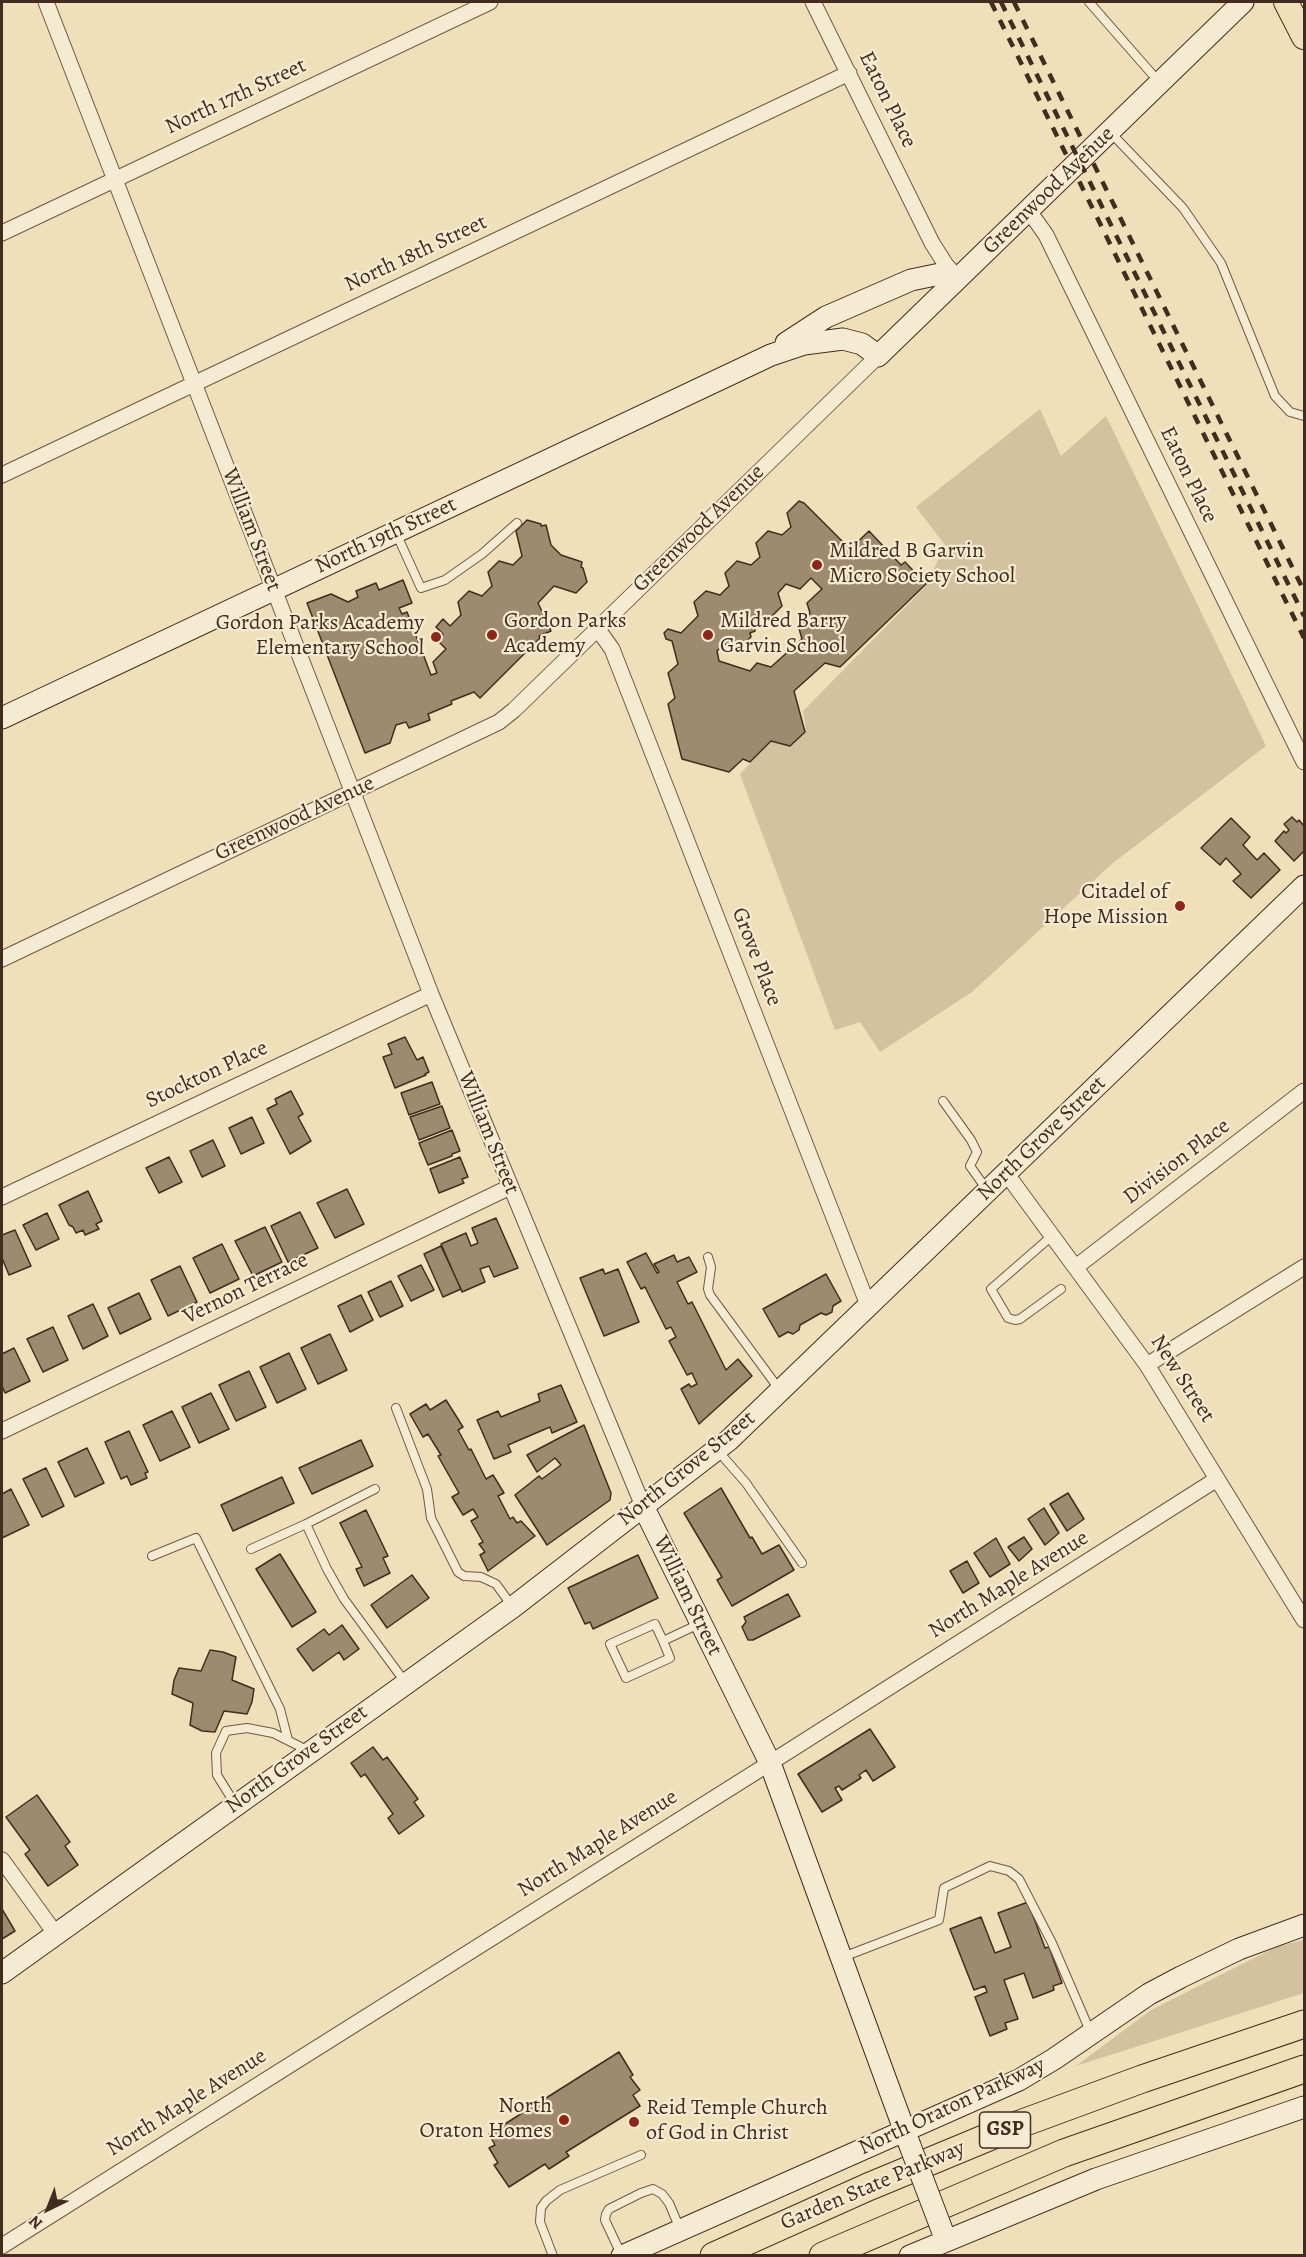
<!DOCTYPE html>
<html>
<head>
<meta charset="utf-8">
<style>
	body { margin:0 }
	#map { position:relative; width:1306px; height:2257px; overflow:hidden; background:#f0e0b9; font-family:Alegreya,serif }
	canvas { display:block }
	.frame { position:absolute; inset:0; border:3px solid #432c1f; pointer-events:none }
	.north { position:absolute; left:18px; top:2179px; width:60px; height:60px; -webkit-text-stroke:4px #f5ebd2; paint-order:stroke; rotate:223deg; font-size:16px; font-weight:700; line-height:24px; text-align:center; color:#432c1f }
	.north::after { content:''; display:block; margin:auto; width:21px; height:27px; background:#432c1f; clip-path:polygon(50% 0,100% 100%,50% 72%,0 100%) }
</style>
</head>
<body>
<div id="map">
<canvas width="1306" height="2257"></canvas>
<div class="frame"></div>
<div class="north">N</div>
</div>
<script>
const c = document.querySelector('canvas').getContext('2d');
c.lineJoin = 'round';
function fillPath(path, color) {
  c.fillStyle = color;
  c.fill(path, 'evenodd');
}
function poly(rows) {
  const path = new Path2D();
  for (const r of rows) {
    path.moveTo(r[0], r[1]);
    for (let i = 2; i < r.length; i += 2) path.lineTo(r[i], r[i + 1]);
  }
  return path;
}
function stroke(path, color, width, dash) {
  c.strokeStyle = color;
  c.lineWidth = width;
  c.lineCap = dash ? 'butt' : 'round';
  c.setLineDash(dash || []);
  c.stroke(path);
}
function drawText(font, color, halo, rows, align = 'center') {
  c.font = font + ' Alegreya,serif';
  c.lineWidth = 4.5;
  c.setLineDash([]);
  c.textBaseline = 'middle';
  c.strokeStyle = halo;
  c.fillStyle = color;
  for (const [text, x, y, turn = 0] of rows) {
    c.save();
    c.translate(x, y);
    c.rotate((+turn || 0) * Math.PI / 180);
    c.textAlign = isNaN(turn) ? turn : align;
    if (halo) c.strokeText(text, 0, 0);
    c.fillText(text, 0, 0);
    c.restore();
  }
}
const green = poly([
	[1040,409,1061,456,1106,416,1266,746,1113,863,972,992,880,1052,860,1022,835,1030,740,774,771,742,792,745,806,728,803,711,926,586,945,545,916,507],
	[1304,1940,1304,1993,1076,2066,1151,2010,1278,1946]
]);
const building = poly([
	[799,501,804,503,850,549,869,531,901,565,905,562,926,584,840,667,825,663,794,691,805,732,790,746,771,741,750,762,743,759,729,772,682,759,668,704,675,698,668,673,678,664,672,641,666,639,664,633,668,629,681,633,698,616,694,602,706,591,720,595,729,586,725,573,737,561,751,565,760,557,756,543,768,531,782,535,791,527,787,513,799,501],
	[811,578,822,589,807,603,810,613,798,625,802,639,771,667,757,663,750,671,719,661,717,651,724,644,739,648,751,637,750,633,755,631,754,624,748,626,747,622,756,614,770,618,782,606,778,593,786,584,800,589,811,578],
	[527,520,541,524,541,526,546,525,551,545,561,555,582,562,581,567,583,568,587,582,576,593,554,586,538,603,551,631,539,636,540,638,480,698,474,692,451,701,452,704,428,714,430,720,409,728,406,722,396,725,390,743,365,753,307,603,331,594,348,602,358,597,356,591,376,583,379,590,403,580,412,603,399,608,402,614,407,612,431,675,437,673,433,662,446,649,437,640,443,634,436,627,443,619,450,626,461,615,458,602,469,591,482,596,492,586,488,572,499,561,513,565,522,556,516,531,527,520],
	[1292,817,1297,822,1299,820,1304,826,1304,851,1294,861,1275,841,1284,831,1286,833,1289,830,1284,824,1292,817],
	[1231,818,1250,837,1243,845,1257,860,1264,853,1280,870,1251,898,1233,881,1241,874,1226,858,1220,865,1201,848,1231,818],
	[405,1037,417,1060,423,1057,429,1072,425,1074,426,1075,395,1088,383,1057,392,1054,388,1044,405,1037],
	[432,1082,440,1104,409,1115,401,1093,432,1082],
	[291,1091,303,1114,298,1117,311,1141,290,1154,267,1109,277,1104,275,1099,291,1091],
	[442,1106,450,1128,419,1140,410,1117,442,1106],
	[252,1117,264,1143,241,1154,229,1128,252,1117],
	[452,1130,460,1151,452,1154,452,1156,428,1165,419,1143,452,1130],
	[213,1140,225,1166,202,1177,190,1151,213,1140],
	[169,1157,182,1182,159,1193,146,1168,169,1157],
	[460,1157,468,1177,462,1179,464,1183,439,1193,430,1169,460,1157],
	[347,1189,364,1224,335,1238,317,1203,347,1189],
	[88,1191,102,1221,96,1224,99,1229,85,1235,83,1230,76,1233,73,1227,69,1225,59,1205,88,1191],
	[300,1212,318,1248,288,1262,271,1226,300,1212],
	[47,1213,59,1239,36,1250,23,1225,47,1213],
	[496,1218,518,1268,494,1277,489,1266,480,1269,485,1282,462,1292,441,1244,466,1233,471,1246,478,1243,472,1228,496,1218],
	[265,1227,282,1262,253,1276,235,1241,265,1227],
	[15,1230,31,1266,9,1275,2,1258,2,1235,15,1230],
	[222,1244,239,1279,210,1293,193,1258,222,1244],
	[441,1246,461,1289,443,1297,424,1254,441,1246],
	[646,1253,657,1273,659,1272,654,1264,674,1255,677,1262,689,1257,697,1272,677,1282,688,1304,692,1302,726,1370,738,1359,752,1376,699,1424,681,1389,689,1384,691,1387,697,1384,692,1373,687,1375,669,1341,676,1337,671,1327,666,1329,645,1287,641,1289,627,1262,646,1253],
	[421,1265,434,1290,411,1301,398,1276,421,1265],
	[180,1266,197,1302,168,1316,151,1280,180,1266],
	[603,1269,605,1274,618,1269,639,1322,604,1336,580,1278,603,1269],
	[826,1274,841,1301,833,1306,832,1312,826,1315,821,1313,800,1325,799,1330,793,1334,788,1332,779,1337,763,1309,826,1274],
	[391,1281,403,1306,380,1317,368,1292,391,1281],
	[139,1293,151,1319,120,1334,108,1308,139,1293],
	[361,1295,373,1320,350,1332,338,1306,361,1295],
	[93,1304,108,1336,83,1349,68,1316,93,1304],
	[53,1327,68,1360,43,1372,27,1339,53,1327],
	[330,1334,347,1370,318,1384,301,1348,330,1334],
	[14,1348,30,1381,5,1393,2,1386,2,1354,14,1348],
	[289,1353,306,1389,277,1403,260,1367,289,1353],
	[249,1371,266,1407,236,1421,219,1385,249,1371],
	[561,1385,577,1422,552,1433,550,1427,508,1445,511,1452,494,1459,477,1420,498,1411,501,1417,540,1401,538,1394,561,1385],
	[211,1393,229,1429,199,1443,182,1407,211,1393],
	[446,1400,463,1427,458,1430,469,1450,471,1449,486,1479,493,1475,504,1493,498,1496,510,1519,513,1517,517,1523,521,1521,535,1536,488,1571,480,1555,485,1552,479,1544,483,1542,471,1521,478,1517,473,1509,463,1515,452,1497,459,1493,438,1456,441,1455,428,1434,423,1437,410,1414,426,1404,430,1410,446,1400],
	[172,1411,190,1447,160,1461,143,1425,172,1411],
	[584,1425,611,1493,610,1500,547,1545,515,1495,539,1476,542,1479,561,1465,555,1458,537,1472,527,1455,584,1425],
	[129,1431,148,1472,145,1473,147,1478,131,1485,127,1476,121,1479,105,1442,129,1431],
	[361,1440,373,1466,312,1494,299,1468,361,1440],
	[87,1448,104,1483,75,1497,58,1462,87,1448],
	[46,1468,64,1506,42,1517,23,1479,46,1468],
	[282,1477,294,1503,233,1531,221,1505,282,1477],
	[721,1488,750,1538,752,1537,762,1554,779,1545,794,1570,732,1606,717,1580,722,1577,684,1513,721,1488],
	[11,1489,29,1525,2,1538,2,1494,11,1489],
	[1068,1493,1084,1519,1067,1531,1050,1504,1068,1493],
	[1044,1508,1059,1533,1045,1545,1028,1519,1044,1508],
	[366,1510,388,1556,383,1558,390,1573,364,1586,356,1569,362,1567,340,1523,366,1510],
	[1024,1537,1032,1549,1019,1561,1008,1547,1024,1537],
	[996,1538,1010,1564,990,1577,974,1553,996,1538],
	[280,1554,316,1612,292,1627,256,1569,280,1554],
	[638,1555,658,1598,593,1629,590,1622,585,1624,568,1588,638,1555],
	[967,1561,979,1583,963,1593,950,1571,967,1561],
	[412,1575,429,1598,387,1628,371,1605,412,1575],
	[788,1594,800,1616,753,1640,748,1640,742,1627,746,1622,744,1617,788,1594],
	[342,1625,359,1649,344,1660,339,1652,313,1671,297,1649,324,1629,329,1635,342,1625],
	[210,1650,223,1652,236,1657,232,1680,254,1689,252,1702,247,1714,224,1711,215,1732,202,1731,190,1725,193,1703,172,1694,174,1680,179,1668,201,1671,210,1650],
	[870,1729,895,1767,873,1781,866,1770,859,1775,861,1778,842,1790,839,1786,835,1788,842,1800,822,1812,798,1774,870,1729],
	[373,1747,383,1760,387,1757,418,1799,414,1802,424,1816,399,1834,388,1818,393,1814,365,1774,361,1777,351,1763,373,1747],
	[37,1795,70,1842,65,1846,78,1865,48,1886,25,1854,30,1850,6,1817,37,1795],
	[1028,1902,1045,1948,1049,1947,1062,1983,1053,1986,1054,1990,1033,1998,1024,1973,1004,1980,1018,2019,1005,2023,1007,2029,990,2036,975,1997,987,1992,985,1986,974,1990,950,1929,981,1917,995,1953,1011,1947,998,1913,1028,1902],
	[2,1909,15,1931,2,1939,2,1909],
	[619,2052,633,2075,630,2077,640,2090,633,2095,640,2106,566,2152,569,2156,549,2169,545,2164,509,2187,494,2165,498,2163,489,2148,495,2145,489,2134,619,2052]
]);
const lane = poly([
	[1089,2,1159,82],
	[1110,132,1183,208,1221,263,1275,396,1290,412,1304,416],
	[396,533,421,588,445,580,482,554,517,523],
	[943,1101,971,1140,977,1152,970,1166,987,1190],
	[1053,1235,991,1289,1008,1318,1015,1320,1020,1319,1061,1289],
	[708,1257,711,1267,708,1289,710,1295,779,1389],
	[396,1408,427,1489,431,1518,458,1572,464,1576,481,1577,496,1584,512,1606],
	[718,1451,746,1483,802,1563],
	[306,1524,375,1489],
	[251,1549,306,1524,327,1569,344,1599,405,1682],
	[152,1556,196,1538,280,1709,288,1740],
	[663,1641,670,1658,626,1678,610,1644,655,1624,663,1641,699,1624],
	[235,1804,217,1775,216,1753,226,1731,247,1728,273,1733,309,1751],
	[843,1957,939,1920,944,1888,990,1866,1009,1871,1019,1879,1052,1943,1090,2031],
	[621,2254,605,2220,606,2214,609,2209,641,2193,653,2189,662,2194,669,2203,680,2229],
	[553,2256,540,2222,541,2208,546,2201,560,2190,641,2155]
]);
const street = poly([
	[46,2,431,994,643,1506],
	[813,2,932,243,946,265,958,278],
	[1029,211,1046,235,1304,762],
	[2,233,490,2],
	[2,475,849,73],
	[597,628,612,649,868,1305],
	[2,959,499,722,514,710,878,356],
	[1006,1173,1147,1365,1304,1620],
	[2,1197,431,994],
	[1076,1267,1304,1091],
	[1147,1365,1304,1267],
	[2,1431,510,1187],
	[2,1860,55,1933],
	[2,2246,770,1763,1217,1479]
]);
const secondary = poly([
	[786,343,826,317,911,280,940,274,958,278],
	[2,718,771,355,804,344,843,339,862,344,878,356,1243,2],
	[643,1506,770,1763,909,2143],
	[2,1973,513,1607,729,1440,1304,886],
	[622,2256,1019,2080,1054,2059,1149,1994,1181,1977,1239,1949,1304,1925],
	[910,2256,1096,2179,1304,2107]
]);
const primary = poly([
	[1286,2,1304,37]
]);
const highway = poly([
	[714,2256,868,2187,1020,2124,1142,2079,1304,2024],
	[823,2256,1064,2153,1304,2069]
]);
const rail = poly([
	[991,2,1304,638],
	[1001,2,1304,616],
	[1014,2,1304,591]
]);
const secondaryBridge = poly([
	[909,2143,942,2230]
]);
const markers = [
	[817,565,6,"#8f2418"],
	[492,635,6,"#8f2418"],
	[708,635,6,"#8f2418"],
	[436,637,6,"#8f2418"],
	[1180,906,6,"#8f2418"],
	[564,2120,6,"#8f2418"],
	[634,2122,6,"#8f2418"]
];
const shields = [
	[1005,2130,51]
];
const shieldNames = [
	["GSP",1005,2130]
];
const streetNames = [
	["North 17th Street",236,97,-25],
	["Eaton Place",887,100,64],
	["Greenwood Avenue",1049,191,-44],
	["North 18th Street",416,254,-25],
	["Eaton Place",1188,475,64],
	["Greenwood Avenue",699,529,-44],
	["William Street",251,530,69],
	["North 19th Street",386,536,-25],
	["Greenwood Avenue",295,819,-25],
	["Grove Place",756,957,69],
	["Stockton Place",207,1075,-25],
	["William Street",488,1133,68],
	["North Grove Street",1042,1139,-44],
	["Division Place",1177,1162,-37],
	["Vernon Terrace",246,1289,-26],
	["New Street",1182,1379,57],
	["North Grove Street",687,1469,-39],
	["North Maple Avenue",1009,1585,-32],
	["William Street",687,1596,64],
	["North Grove Street",297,1760,-36],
	["North Maple Avenue",598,1844,-32],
	["North Maple Avenue",187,2103,-32],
	["North Oraton Parkway",952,2107,-25],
	["Garden State Parkway",873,2186,-23]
];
const poiNames = [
	["Mildred B Garvin",829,552],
	["Micro Society School",829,577],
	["Gordon Parks",504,622],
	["Academy",504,647],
	["Mildred Barry",720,622],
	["Garvin School",720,647],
	["Gordon Parks Academy",424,624,"right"],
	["Elementary School",424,649,"right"],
	["Citadel of",1168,893,"right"],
	["Hope Mission",1168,918,"right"],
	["North",552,2107,"right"],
	["Oraton Homes",552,2132,"right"],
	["Reid Temple Church",646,2109],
	["of God in Christ",646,2134]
];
fillPath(green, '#d3c19f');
fillPath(building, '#9d8a6f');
stroke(building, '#432c1f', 1.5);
stroke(lane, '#6e5946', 10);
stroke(street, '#6e5946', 17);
stroke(secondary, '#432c1f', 23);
stroke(primary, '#432c1f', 26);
stroke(highway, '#432c1f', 29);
stroke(lane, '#f5ebd2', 8);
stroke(street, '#f5ebd2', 15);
stroke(secondary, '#f5ebd2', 21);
stroke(primary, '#f0e0b9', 24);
stroke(highway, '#f0e0b9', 27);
stroke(rail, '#432c1f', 4.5, [10, 10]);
stroke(secondaryBridge, '#432c1f', 23, []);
stroke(secondaryBridge, '#f5ebd2', 21);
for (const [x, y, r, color] of markers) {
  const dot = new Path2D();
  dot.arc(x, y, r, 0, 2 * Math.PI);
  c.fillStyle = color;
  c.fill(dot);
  stroke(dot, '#f5ebd2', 2);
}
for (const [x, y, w] of shields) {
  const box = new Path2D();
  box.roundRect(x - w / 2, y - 18, w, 36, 4.5);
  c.fillStyle = '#f5ebd2';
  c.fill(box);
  stroke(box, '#432c1f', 1.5);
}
drawText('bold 21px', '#432c1f', null, shieldNames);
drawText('22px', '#432c1f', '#f5ebd2', streetNames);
drawText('22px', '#432c1f', '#f5ebd2', poiNames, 'left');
</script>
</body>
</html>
